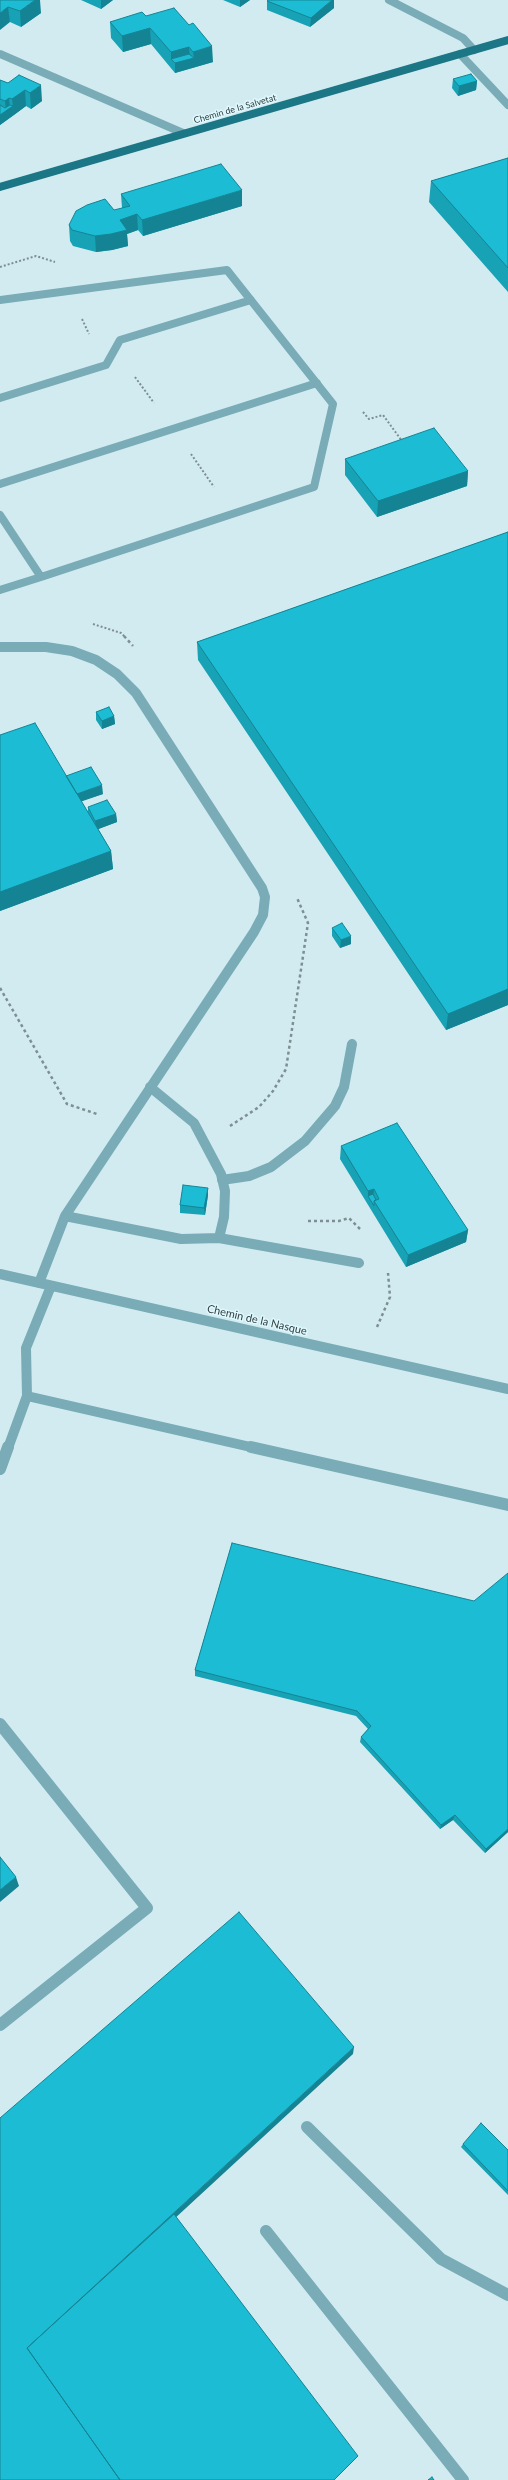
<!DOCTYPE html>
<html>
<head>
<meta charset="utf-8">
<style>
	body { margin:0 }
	canvas { display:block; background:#d1ebf1 }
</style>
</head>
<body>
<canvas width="508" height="2480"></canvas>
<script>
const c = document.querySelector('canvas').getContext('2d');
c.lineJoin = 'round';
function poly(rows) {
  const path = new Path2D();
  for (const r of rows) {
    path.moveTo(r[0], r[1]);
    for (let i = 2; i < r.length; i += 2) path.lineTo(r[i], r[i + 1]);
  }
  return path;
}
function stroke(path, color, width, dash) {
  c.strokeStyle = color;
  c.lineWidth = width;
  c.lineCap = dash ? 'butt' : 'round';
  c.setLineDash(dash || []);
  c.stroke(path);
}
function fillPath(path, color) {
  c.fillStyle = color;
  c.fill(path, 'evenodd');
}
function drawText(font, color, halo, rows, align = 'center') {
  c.font = font + ' Lato,sans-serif';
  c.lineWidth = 3;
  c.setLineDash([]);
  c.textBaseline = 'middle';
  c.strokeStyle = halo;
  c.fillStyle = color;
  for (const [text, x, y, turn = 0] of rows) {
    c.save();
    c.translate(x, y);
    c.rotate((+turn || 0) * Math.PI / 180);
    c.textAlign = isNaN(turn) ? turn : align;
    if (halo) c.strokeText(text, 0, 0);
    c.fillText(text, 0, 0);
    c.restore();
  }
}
const pathFar1 = poly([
	[0,267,36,256,55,262],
	[82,319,89,334],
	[135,377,154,403],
	[363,412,369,419,383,415,402,441],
	[191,454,214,487],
	[93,624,121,633,125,637]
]);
const path = poly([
	[124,636,133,646],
	[0,988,67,1104,97,1114],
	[230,1126,259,1107,273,1091,286,1069,308,923,297,898],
	[308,1221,339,1221,349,1218,361,1230],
	[377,1327,390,1297,388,1273]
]);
const minorFar2 = poly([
	[389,0,463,38,474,50],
	[0,54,183,133],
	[460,54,508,105],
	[0,300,227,270,333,404,314,487,41,577,0,515],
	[0,398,106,365,120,340,251,300],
	[0,484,317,383],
	[0,590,41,577]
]);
const minorFar1 = poly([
	[0,647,46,647,72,651,96,660,117,674,136,693,262,888,265,897,263,915,254,932,65,1216],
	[150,1087,194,1123,221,1174,225,1191,224,1217,219,1238],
	[222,1180,249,1176,271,1167,305,1141,335,1106,344,1087,352,1044],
	[0,1274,508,1389],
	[39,1283,65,1216,181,1239,219,1238,359,1263],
	[27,1396,255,1448],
	[8,1448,27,1396,26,1348,51,1286]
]);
const minor = poly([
	[251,1447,508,1505],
	[0,1469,8,1447],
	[0,1724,147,1908,0,2025],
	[307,2127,441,2259,508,2295],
	[266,2231,463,2480]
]);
const major = poly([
	[0,187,508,40]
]);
const wall = poly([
	[0,0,41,13,21,27,10,22],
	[81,0,113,0,101,9],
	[223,0,250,0,240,7],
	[267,1,334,8,310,27,267,10],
	[146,16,213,62,175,73,151,44,123,52,111,38,110,22],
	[19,75,42,101,31,109,26,106,0,125,0,80,8,83],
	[453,79,477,81,476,90,458,96,452,88],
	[508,158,508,292,429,202,431,181],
	[121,194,242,206,143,236,138,230,127,234,128,246,112,250,96,252,73,246,70,241,69,225,122,208],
	[345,459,468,471,467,486,377,517,345,475],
	[508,532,508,1005,446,1030,198,660,197,642],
	[96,712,114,716,115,724,102,729,96,720],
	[0,735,66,776,103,794,81,801,88,812,88,807,116,814,117,822,98,829,111,851,113,869,0,911],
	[332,928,351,944,340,948,332,936],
	[341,1146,468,1230,466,1242,406,1267,340,1159],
	[208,1195,205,1215,180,1213,180,1205],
	[232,1543,508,1832,485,1853,453,1820,440,1829,360,1742,361,1737,368,1729,356,1716,195,1676,195,1670],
	[463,2144,508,2150,508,2195,461,2147]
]);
const shadedWall = poly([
	[35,0,40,0,41,13,21,27,20,11],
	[101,0,113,0,101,9],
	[240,0,250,0,240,7],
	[332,0,334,0,334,8,310,27,311,18],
	[8,7,10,22,0,30,0,13],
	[150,28,151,44,123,52,122,36],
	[212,46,213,62,175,73,175,63,171,59,171,52,189,47,190,59,194,58,193,52],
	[477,81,476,90,458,96,459,86],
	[41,85,42,101,31,109,30,93],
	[25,90,26,106,14,115,12,99],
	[9,98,10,108,13,106,14,115,0,125,0,115,6,111,5,101],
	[242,190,242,206,143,236,142,220],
	[137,214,138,230,127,234,128,246,112,250,96,252,95,236,120,220],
	[468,471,467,486,377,517,378,501],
	[114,716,115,724,102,729,102,721],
	[102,785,103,794,77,803,77,794],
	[116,814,117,822,96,830,95,821],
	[111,851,113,869,0,911,0,892],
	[351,936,351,944,340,948,341,940],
	[508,989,508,1005,446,1030,448,1014],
	[208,1188,208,1195,205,1215,204,1208],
	[374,1189,373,1201,368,1196,368,1191],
	[468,1230,466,1242,406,1267,408,1255],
	[455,1815,453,1820,440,1829,441,1825],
	[508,1829,508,1832,485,1853,486,1849],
	[16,1877,19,1886,0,1902,0,1890],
	[354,2047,353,2054,31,2351,27,2348]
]);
const building = poly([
	[0,0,35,0,20,11,8,7,0,13,0,0],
	[268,0,332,0,311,18,267,1,268,0],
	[174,8,189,25,193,23,212,46,193,52,189,47,171,52,150,28,122,36,110,22,142,12,146,16,174,8],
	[189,54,194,58,175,63,171,59,189,54],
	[471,74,477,81,459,86,453,79,471,74],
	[19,75,41,85,30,93,25,90,12,99,9,98,5,101,0,99,0,80,8,83,19,75],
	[0,105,5,108,10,105,13,106,0,115,0,105],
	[508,158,508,268,431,181,508,158],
	[221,164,242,190,142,220,137,214,120,220,127,230,111,234,95,236,72,230,69,225,76,211,87,205,105,199,114,210,130,206,121,194,221,164],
	[434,428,468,471,378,501,345,459,434,428],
	[508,532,508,989,448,1014,197,642,508,532],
	[109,707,114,716,102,721,96,712,109,707],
	[35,723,111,851,0,892,0,735,35,723],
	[91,767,102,785,77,794,66,776,91,767],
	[107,800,116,814,95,821,88,807,107,800],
	[342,923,351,936,341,940,332,928,342,923],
	[397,1123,468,1230,408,1255,374,1201,379,1199,374,1189,368,1191,341,1146,397,1123],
	[183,1185,208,1188,204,1208,180,1205,183,1185],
	[373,1194,376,1200,374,1201,374,1206,368,1196,373,1194],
	[232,1543,474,1601,508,1573,508,1829,486,1849,455,1815,441,1825,361,1737,371,1726,357,1711,195,1670,232,1543],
	[0,1857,16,1877,0,1890,0,1857],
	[239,1912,354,2047,27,2348,120,2480,0,2480,0,2118,239,1912],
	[481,2123,508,2150,508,2191,463,2144,481,2123],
	[174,2214,358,2456,334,2480,120,2480,27,2348,174,2214],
	[432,2477,434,2480,428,2480,432,2477]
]);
const farStreetnames = [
	["Chemin de la Salvetat",235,109,-16]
];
const streetNames = [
	["Chemin de la Nasque",257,1320,13]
];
stroke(pathFar1, '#7e8f93', 2, [2, 2]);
stroke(path, '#7e8f93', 2.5, [3, 3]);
stroke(minorFar2, '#79acb6', 8);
stroke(minorFar1, '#79acb6', 10);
stroke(minor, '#79acb6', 12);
stroke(major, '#1b7685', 8);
fillPath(wall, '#18a2b6');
fillPath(shadedWall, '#148494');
fillPath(building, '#1cbcd4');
stroke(building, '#148494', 1);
drawText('9px', '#343e40', '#def9fe', farStreetnames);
drawText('11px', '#343e40', '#def9fe', streetNames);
</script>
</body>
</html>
